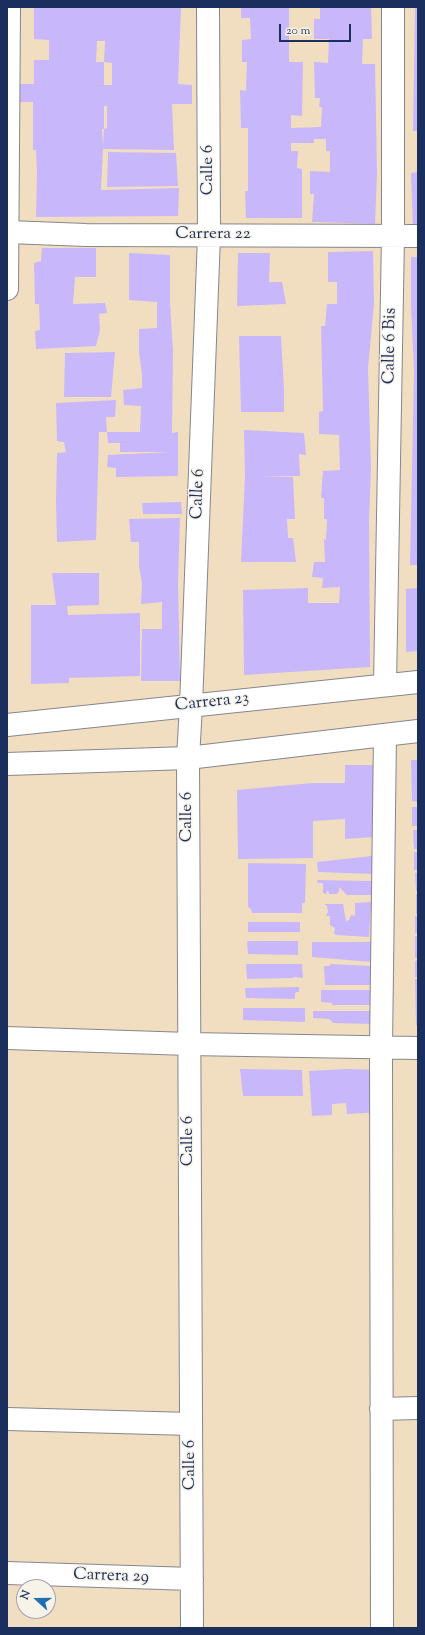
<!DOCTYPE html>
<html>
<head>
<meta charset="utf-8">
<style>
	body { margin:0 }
	#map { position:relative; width:425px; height:1635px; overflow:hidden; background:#f1dec0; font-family:"Sorts Mill Goudy",serif }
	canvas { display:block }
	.frame { position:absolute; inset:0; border:8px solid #1b2f5e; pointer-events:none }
	.north { position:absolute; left:16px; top:1579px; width:40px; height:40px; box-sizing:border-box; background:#f7f3e8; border:1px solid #9fa5b1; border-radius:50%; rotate:291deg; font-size:11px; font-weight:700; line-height:16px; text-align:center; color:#1b2f5e }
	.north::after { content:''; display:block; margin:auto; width:14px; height:18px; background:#1f6fb2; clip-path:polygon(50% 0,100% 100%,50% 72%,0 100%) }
	.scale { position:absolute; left:279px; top:24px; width:72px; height:18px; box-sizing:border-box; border:2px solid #1b2f5e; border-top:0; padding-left:5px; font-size:12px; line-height:14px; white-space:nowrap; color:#1b2f5e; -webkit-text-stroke:3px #f7f3e8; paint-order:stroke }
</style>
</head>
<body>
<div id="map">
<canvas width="425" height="1635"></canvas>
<div class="frame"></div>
<div class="north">N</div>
<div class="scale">20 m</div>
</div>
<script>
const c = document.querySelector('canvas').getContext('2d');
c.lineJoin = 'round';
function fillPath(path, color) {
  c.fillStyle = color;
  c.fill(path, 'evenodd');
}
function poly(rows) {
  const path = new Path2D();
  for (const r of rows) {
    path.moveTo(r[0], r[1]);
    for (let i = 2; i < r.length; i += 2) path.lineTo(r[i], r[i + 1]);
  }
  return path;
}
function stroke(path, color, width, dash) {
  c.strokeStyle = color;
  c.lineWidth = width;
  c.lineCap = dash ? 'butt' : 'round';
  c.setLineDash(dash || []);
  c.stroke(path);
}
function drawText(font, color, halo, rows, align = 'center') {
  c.font = font + ' "Sorts Mill Goudy",serif';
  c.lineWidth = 3;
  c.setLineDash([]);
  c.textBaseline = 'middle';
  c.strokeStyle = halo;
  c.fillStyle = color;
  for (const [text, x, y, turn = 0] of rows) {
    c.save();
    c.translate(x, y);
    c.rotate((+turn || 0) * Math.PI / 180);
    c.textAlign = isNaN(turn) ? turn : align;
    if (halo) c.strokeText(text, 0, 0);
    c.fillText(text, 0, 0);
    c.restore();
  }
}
const building = poly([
	[34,7,181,7,178,84,192,85,192,104,172,104,174,150,103,149,101,190,179,188,178,216,36,217,37,172,36,150,33,150,33,102,13,102,13,84,34,84,34,60,49,60,49,40,34,39],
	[97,41,105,41,104,62,112,63,112,85,104,85,104,62,96,62],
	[104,106,107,106,107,128,104,129,103,146,102,129,104,129],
	[241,7,289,7,289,62,303,62,302,116,291,115,291,128,321,127,322,107,319,107,320,98,315,98,314,62,328,63,329,39,314,39,314,19,320,19,320,7,371,7,372,39,363,39,362,64,375,64,377,173,375,224,312,222,314,194,310,194,310,171,330,172,330,151,326,151,326,139,314,139,314,143,291,143,291,151,298,151,297,168,302,169,302,218,246,218,245,191,248,191,248,128,241,128,240,90,246,91,247,62,242,62,242,40,251,39,250,18,241,18],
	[415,7,418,7,418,131,413,131],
	[108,152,176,153,178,186,107,187],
	[418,172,418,229,413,229,411,173],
	[42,248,96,248,96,277,75,277,73,304,105,303,107,313,99,314,100,330,96,346,36,349,35,331,40,330,39,304,35,304,34,263,41,261],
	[373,251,374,304,368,368,371,468,369,519,370,667,244,675,243,590,308,588,308,603,339,603,340,587,322,588,323,578,312,577,314,562,325,562,324,539,326,540,327,519,324,519,324,498,321,498,323,471,340,470,339,435,319,434,319,412,323,411,321,326,325,326,327,304,337,304,337,282,328,282,328,252],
	[129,253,170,255,170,302,173,351,172,433,178,432,178,476,116,477,116,468,107,467,108,455,172,452,120,452,120,443,108,443,107,432,140,432,141,406,124,405,123,390,142,388,142,375,139,352,139,329,157,328,157,302,129,300],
	[238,253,270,253,269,282,282,282,286,304,237,306],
	[411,257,418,257,418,565,410,565,414,371,411,305],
	[239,336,281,336,284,390,284,412,241,412],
	[115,352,111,397,64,397,65,353],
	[116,400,115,417,106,417,107,432,99,432,96,540,57,542,56,501,57,453,66,452,64,442,57,441,56,403],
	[244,430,304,433,306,455,299,454,300,476,259,476,293,477,295,519,287,519,288,538,293,538,296,562,241,562,245,476],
	[181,502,182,514,143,514,142,503],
	[180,518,178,581,180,681,141,681,142,629,162,629,162,602,141,604,142,583,139,566,139,542,131,542,129,519],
	[52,573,99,573,99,605,67,606,68,615,140,613,140,676,69,678,69,683,31,684,31,605,56,605],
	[418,588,418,651,406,652,406,589],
	[411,760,418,760,418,802,412,801],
	[345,765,373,765,375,837,345,839,345,819,313,821,313,858,238,859,237,790,312,783,345,783],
	[412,807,418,807,418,826,412,826],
	[413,830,418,830,418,849,414,849],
	[414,852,418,852,418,870,414,870],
	[372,856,373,874,318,872,317,862],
	[248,863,306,864,305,903,302,903,302,913,252,913,251,909,248,907],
	[415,873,418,873,418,891,416,891],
	[317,880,371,881,371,895,347,895,339,887,339,891,337,894,329,894,329,892,327,891,326,894,323,893,323,883,318,883],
	[416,894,418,894,418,914,416,914],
	[371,902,369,937,336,935,334,933,335,928,330,925,330,916,326,916,328,912,327,906,324,904,343,904,346,921,349,920,351,915,355,916,355,903],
	[415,916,418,916,418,933,415,933],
	[248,922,300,922,300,932,248,932],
	[415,936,418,936,418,958,415,958],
	[247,941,298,941,298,955,248,954],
	[312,942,372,942,372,962,312,957],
	[418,960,418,977,415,977,415,961],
	[246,964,302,964,303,978,295,977,293,978,247,979],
	[330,964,371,966,372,985,325,985,324,966,330,966],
	[415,979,418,979,418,1025,416,1025],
	[299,987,299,992,296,992,295,994,295,999,246,998,245,988],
	[321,990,372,990,372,1005,332,1005,332,1003,321,1002],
	[243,1008,305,1008,305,1022,243,1020],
	[313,1011,372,1011,371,1024,333,1023,329,1019,313,1018],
	[240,1069,302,1070,303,1096,243,1096],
	[346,1069,379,1070,381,1112,347,1114,346,1103,332,1104,332,1115,312,1116,309,1071]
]);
const minor = poly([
	[8,232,86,235,418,236],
	[7,289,9,7],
	[385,685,393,236,393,7],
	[7,1038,189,1044,418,1048],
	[381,1409,418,1408],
	[7,1419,191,1424],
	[7,1573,192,1579],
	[192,1628,188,758,191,706,209,236,208,7],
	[382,1628,381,1047,385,735]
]);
const secondary = poly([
	[7,725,418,682],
	[7,764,188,758,418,731]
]);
const streetNames = [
	["Calle 6",209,170,-90],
	["Carrera 22",213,235],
	["Calle 6 Bis",391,346,-89],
	["Calle 6",199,494,-88],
	["Carrera 23",212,703,-6],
	["Calle 6",188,817,-90],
	["Calle 6",189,1141,-90],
	["Calle 6",191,1465,-90],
	["Carrera 29",111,1577,2]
];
fillPath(building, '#c8b7fb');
stroke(minor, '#86868f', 24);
stroke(secondary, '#86868f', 24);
stroke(minor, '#fff', 22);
stroke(secondary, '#fff', 22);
drawText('17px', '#1b2f5e', '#f7f3e8', streetNames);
</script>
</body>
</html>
